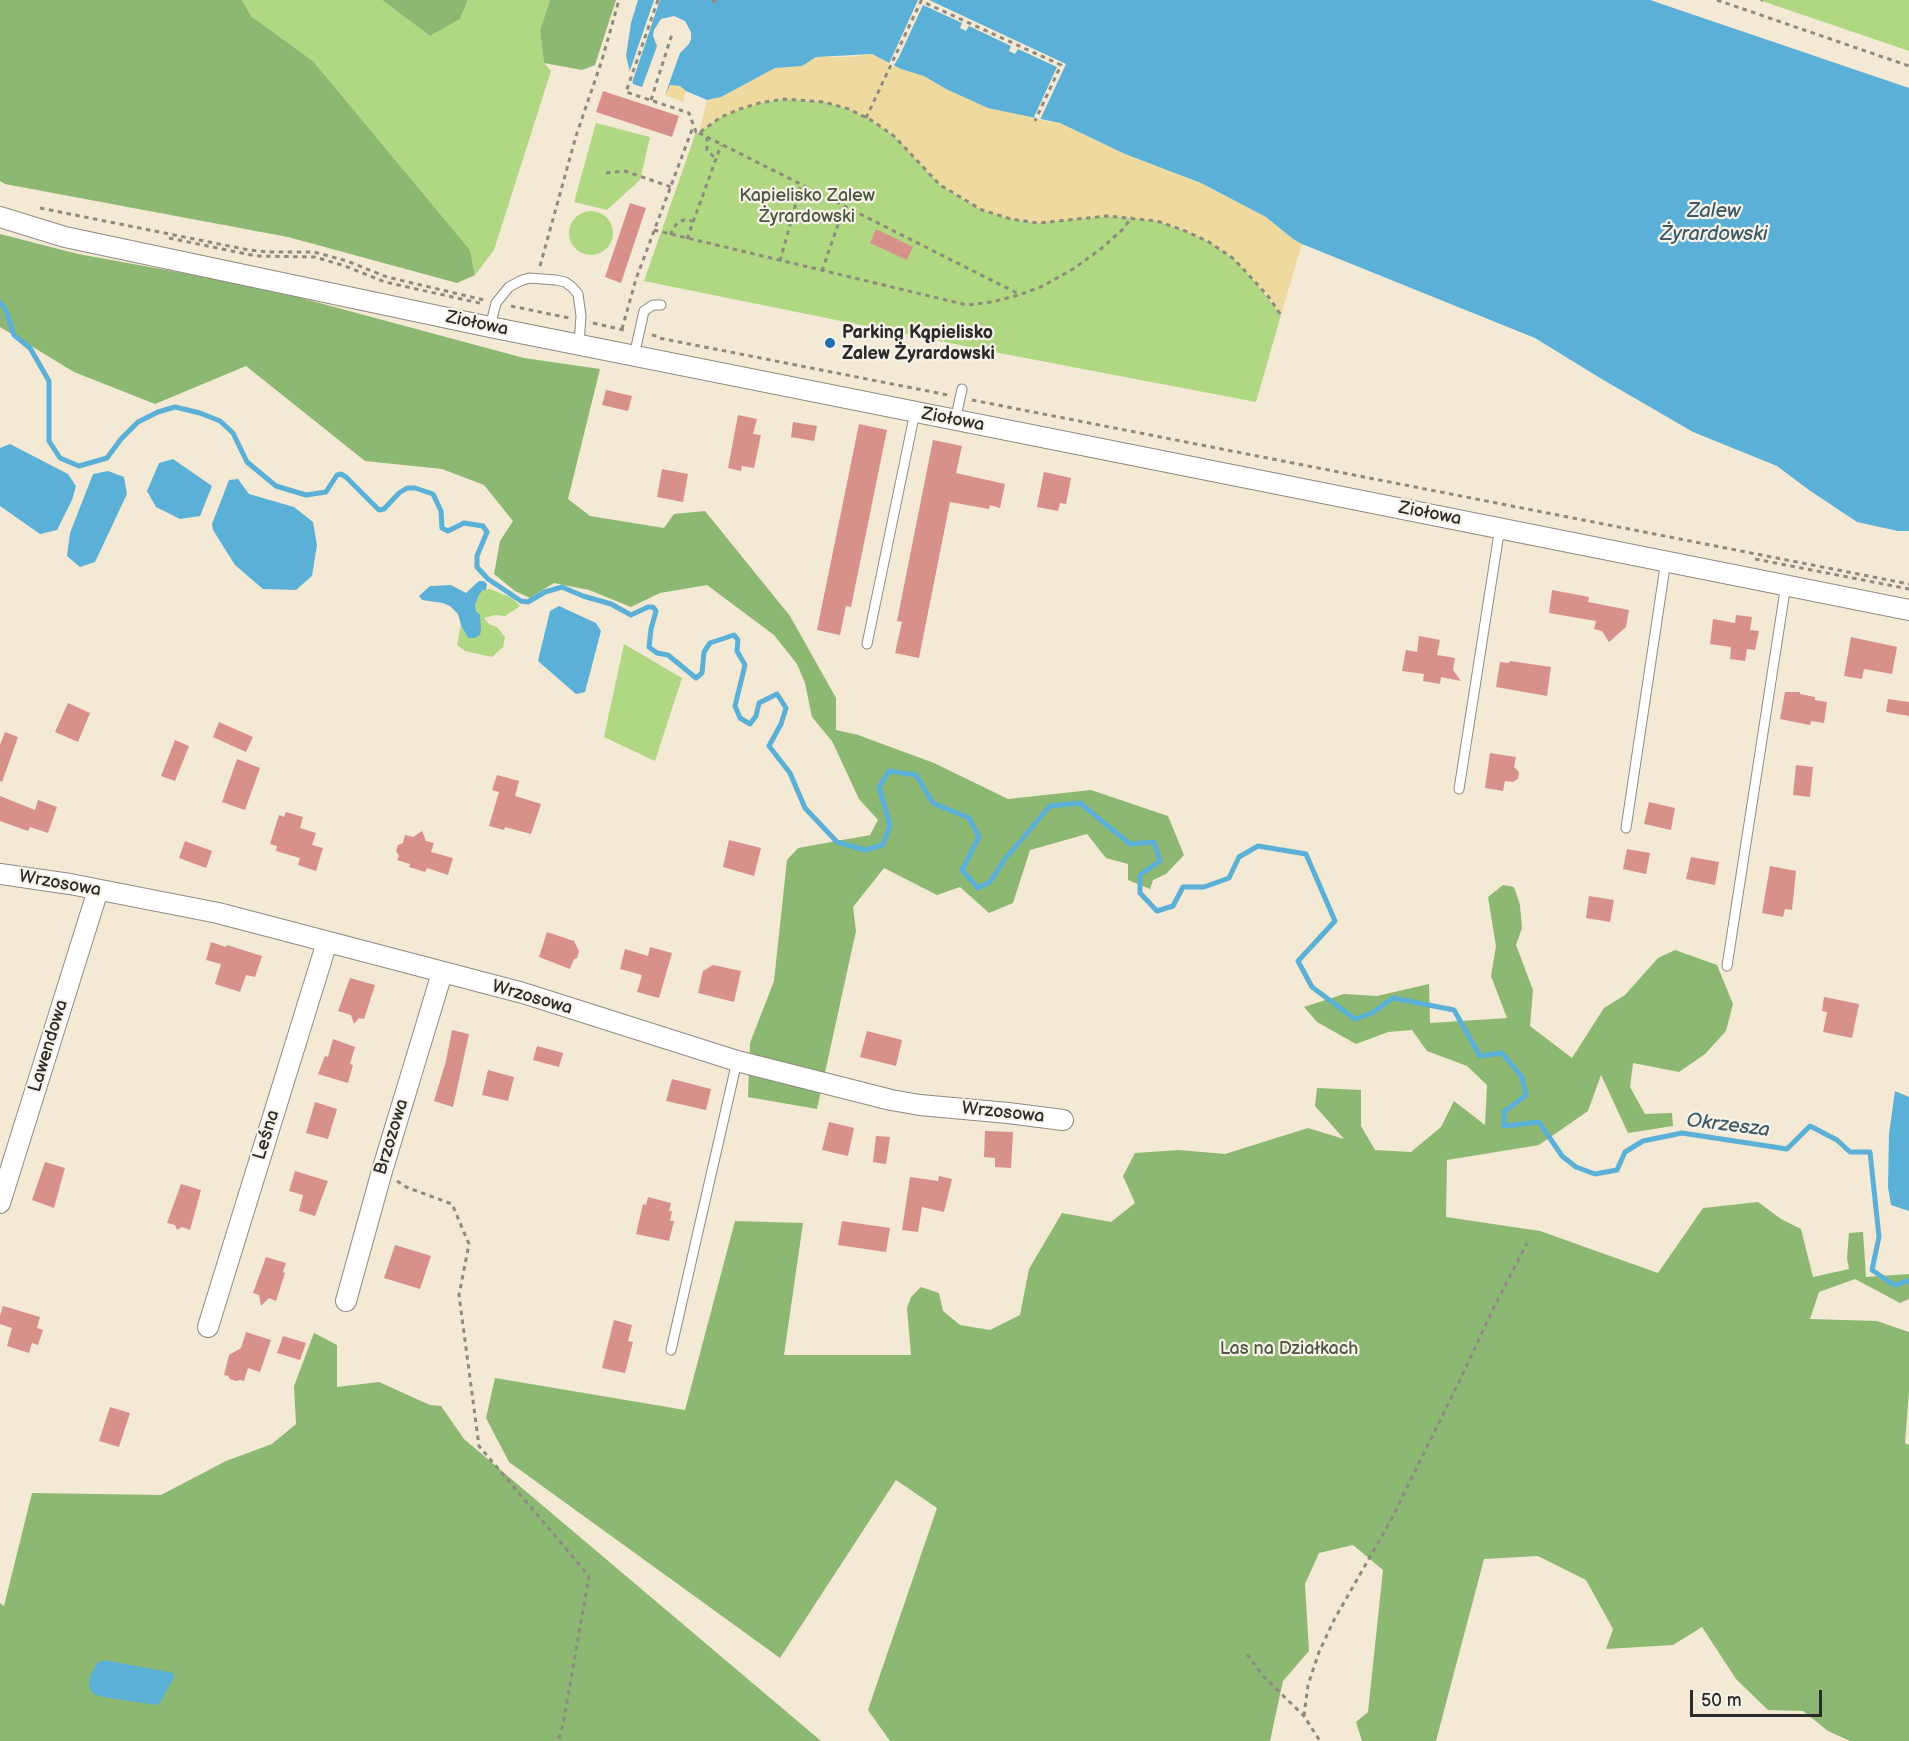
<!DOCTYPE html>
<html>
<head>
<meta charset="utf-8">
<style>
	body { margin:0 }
	#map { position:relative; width:1909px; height:1741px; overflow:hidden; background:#f3e9d4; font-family:"Balsamiq Sans",sans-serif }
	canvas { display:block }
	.scale { position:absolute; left:1690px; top:1690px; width:132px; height:27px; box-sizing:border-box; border:3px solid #2b2b2b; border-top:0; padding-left:8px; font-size:18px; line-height:21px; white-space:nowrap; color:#2b2b2b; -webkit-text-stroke:4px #f7f3e8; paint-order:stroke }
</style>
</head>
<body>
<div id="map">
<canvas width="1909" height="1741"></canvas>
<div class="scale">50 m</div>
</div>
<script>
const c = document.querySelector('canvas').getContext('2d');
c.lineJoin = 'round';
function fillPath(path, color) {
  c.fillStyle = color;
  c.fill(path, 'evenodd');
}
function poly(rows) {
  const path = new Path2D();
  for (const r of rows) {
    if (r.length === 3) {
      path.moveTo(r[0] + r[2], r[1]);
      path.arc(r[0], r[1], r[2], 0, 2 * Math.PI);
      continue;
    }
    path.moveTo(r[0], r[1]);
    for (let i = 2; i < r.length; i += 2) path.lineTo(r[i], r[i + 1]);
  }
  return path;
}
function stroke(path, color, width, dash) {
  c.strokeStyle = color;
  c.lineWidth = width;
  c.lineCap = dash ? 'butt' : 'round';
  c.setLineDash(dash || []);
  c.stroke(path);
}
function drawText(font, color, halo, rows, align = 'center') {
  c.font = font + ' "Balsamiq Sans",sans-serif';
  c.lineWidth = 4.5;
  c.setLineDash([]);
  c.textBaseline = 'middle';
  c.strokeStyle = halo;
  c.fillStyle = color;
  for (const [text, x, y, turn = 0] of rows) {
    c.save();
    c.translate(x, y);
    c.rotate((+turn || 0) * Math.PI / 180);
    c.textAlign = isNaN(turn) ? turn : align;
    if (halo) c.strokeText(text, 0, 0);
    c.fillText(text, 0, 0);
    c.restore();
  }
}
const green = poly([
	[242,0,382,0,430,36,460,19,468,0,550,0,540,30,544,63,551,71,494,250,475,275,470,250,313,61,251,16],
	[1759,0,1909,0,1909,51,1871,38],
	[784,99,824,102,849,109,871,120,894,136,940,185,982,210,1011,219,1038,223,1107,216,1132,217,1157,221,1183,230,1209,242,1234,259,1253,279,1281,315,1256,402,999,353,644,281,696,132,699,133,721,117,740,109,759,103],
	[596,123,650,137,640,180,607,210,574,202],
	[591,233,22],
	[490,589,512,598,520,606,505,616,495,615,484,618,489,624,497,627,505,637,503,647,492,657,465,651,457,645,461,625,468,638,476,611,475,605,479,595,483,590],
	[624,644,682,678,655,761,604,737]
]);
const forest = poly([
	[0,0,242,0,251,16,313,61,470,250,475,275,457,283,288,237,5,184,0,181],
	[382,0,468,0,460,19,430,36],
	[550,0,616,0,595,65,582,70,544,63,540,30],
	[0,234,78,254,260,287,524,358,600,369,568,499,590,516,664,528,674,514,705,511,790,616,836,698,836,730,858,735,934,763,1008,799,1091,790,1168,816,1184,855,1166,874,1153,880,1150,889,1128,880,1128,864,1106,858,1087,834,1030,850,1013,903,989,913,960,887,937,895,884,868,853,907,856,931,817,1109,748,1097,750,1043,774,981,787,860,798,848,870,835,878,820,859,799,832,741,812,717,805,683,797,664,774,635,707,585,660,593,631,607,589,590,554,583,530,598,515,591,494,574,500,541,513,521,484,485,442,469,365,461,246,366,155,404,74,372,0,327],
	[1503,885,1514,887,1520,905,1522,928,1516,945,1533,990,1530,1026,1572,1058,1604,1008,1625,995,1658,958,1675,950,1717,965,1733,1004,1726,1031,1705,1054,1679,1072,1633,1063,1630,1087,1645,1114,1672,1113,1673,1126,1628,1133,1601,1075,1588,1111,1539,1145,1447,1160,1446,1217,1540,1231,1658,1273,1703,1208,1758,1202,1781,1219,1801,1229,1813,1277,1849,1269,1847,1258,1849,1233,1863,1232,1866,1277,1909,1274,1909,1299,1900,1303,1855,1279,1819,1292,1810,1319,1877,1321,1909,1332,1909,1392,1905,1443,1909,1445,1909,1741,1850,1741,1828,1731,1803,1711,1768,1710,1736,1679,1702,1627,1673,1645,1606,1649,1613,1629,1586,1580,1538,1556,1484,1559,1436,1741,1362,1741,1356,1722,1368,1712,1383,1570,1353,1545,1319,1553,1305,1584,1309,1651,1283,1681,1270,1741,890,1741,868,1710,937,1508,896,1480,780,1658,509,1462,486,1418,495,1378,685,1410,735,1221,803,1223,784,1355,911,1355,907,1308,911,1297,921,1287,939,1293,943,1311,960,1325,990,1330,1020,1315,1029,1269,1062,1213,1111,1222,1135,1203,1123,1176,1135,1153,1179,1150,1225,1154,1308,1128,1344,1139,1315,1106,1317,1088,1361,1090,1361,1126,1375,1150,1411,1152,1441,1127,1454,1101,1485,1125,1487,1085,1467,1066,1427,1051,1412,1030,1388,1032,1356,1044,1317,1022,1304,1007,1344,994,1377,996,1429,984,1430,1023,1507,1018,1491,976,1496,946,1488,897],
	[314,1333,337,1345,337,1387,379,1382,430,1405,441,1406,464,1439,821,1741,0,1741,0,1603,4,1606,32,1493,161,1495,226,1461,272,1444,296,1424,294,1386]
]);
const sand = poly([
	[872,54,901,69,924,76,946,89,1040,120,1060,123,1125,154,1201,183,1266,217,1293,239,1302,244,1281,315,1268,296,1234,259,1209,242,1183,230,1157,221,1107,216,1038,223,1011,219,982,210,940,185,894,136,871,120,849,109,824,102,803,100,784,99,760,103,721,117,699,133,707,100,721,97,775,68,802,66,816,57,849,57],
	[670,85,680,86,686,91,683,102,665,95]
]);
const water = poly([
	[638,0,1650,0,1909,88,1909,531,1898,531,1857,522,1809,490,1777,466,1693,432,1600,378,1535,338,1302,244,1293,239,1266,217,1201,183,1125,154,1060,123,988,108,946,89,924,76,901,69,872,54,816,57,802,66,775,68,721,97,707,100,686,91,680,86,670,85,665,95,639,86,633,84,626,56,631,23],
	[10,444,68,474,76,486,72,500,57,530,40,534,0,506,0,448],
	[173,459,212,486,200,516,180,519,156,507,147,491,159,463],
	[108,471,124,477,127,494,95,562,80,567,67,556,70,533,93,474],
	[238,479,249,494,294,507,313,522,317,545,312,576,296,590,263,589,235,565,213,530,212,524,229,480],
	[479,581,484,581,487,584,486,590,483,590,479,595,475,605,476,611,480,615,481,630,480,635,475,638,468,638,461,625,458,614,450,606,443,603,422,600,419,596,430,586,451,585,466,593],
	[559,606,596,623,601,631,585,692,576,694,538,661,550,611],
	[1895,1091,1909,1097,1909,1211,1891,1205,1888,1187,1889,1134],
	[99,1661,110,1661,173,1673,174,1677,160,1703,157,1705,103,1697,94,1694,90,1689,89,1681,91,1674]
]);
const pier = poly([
	[654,0,660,0,631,86,628,76],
	[918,0,929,0,1066,64,1040,120,1034,117,1057,67,1018,49,1015,54,1009,51,1011,46,969,26,966,31,960,28,962,23,923,5,899,57,892,68,888,66],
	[674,16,685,21,691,32,691,39,689,44,680,53,664,98,641,90,657,46,653,36,654,30,661,19]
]);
const stream = poly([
	[0,303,5,308,14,335,30,348,49,381,49,441,60,458,79,466,107,458,121,439,138,422,158,412,175,407,200,413,220,421,233,433,247,462,276,486,306,495,326,492,337,475,341,474,346,477,379,510,384,509,399,493,407,488,415,488,433,494,441,511,442,528,448,531,464,523,483,526,487,532,477,556,477,567,488,579,521,601,528,602,545,592,562,587,583,596,611,604,631,615,648,607,653,607,656,611,651,629,649,647,657,653,668,655,696,678,702,673,704,652,710,643,734,635,738,640,737,651,745,665,735,706,740,718,750,724,756,716,759,703,777,694,786,708,781,724,769,746,790,773,805,808,837,842,865,850,883,845,890,825,879,787,889,771,916,775,933,803,969,818,979,837,962,870,978,888,990,882,1005,859,1050,806,1080,803,1130,844,1154,842,1160,861,1140,875,1140,893,1157,911,1173,906,1183,887,1204,887,1229,878,1239,857,1258,846,1306,854,1335,921,1298,961,1312,987,1355,1019,1372,1013,1393,998,1454,1010,1480,1056,1502,1053,1522,1077,1526,1095,1504,1112,1504,1126,1539,1122,1562,1156,1576,1167,1595,1174,1617,1170,1625,1152,1643,1141,1682,1133,1787,1149,1810,1126,1837,1140,1850,1152,1870,1152,1879,1237,1872,1270,1894,1285,1909,1281]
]);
const building = poly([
	[603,91,679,116,672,137,596,112],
	[630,203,646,208,621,283,605,277],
	[876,229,913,247,907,260,870,243],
	[606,390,632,396,628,411,602,405],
	[738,415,757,419,753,434,761,435,754,468,742,466,741,471,728,468],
	[793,422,817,426,814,441,791,437],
	[859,424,887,430,851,607,846,606,840,635,817,630],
	[933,440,962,446,956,473,1005,484,1000,508,990,505,989,509,950,502,919,658,895,653,902,622,897,621],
	[662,469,688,474,683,502,657,497],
	[1044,472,1071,478,1066,504,1060,503,1058,511,1037,507],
	[1552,590,1589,597,1588,602,1629,610,1626,627,1609,642,1602,631,1594,629,1596,621,1549,613],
	[1736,615,1752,617,1750,630,1759,631,1755,650,1747,649,1745,661,1730,659,1731,647,1710,644,1713,619,1735,623],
	[1419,636,1440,640,1437,655,1455,658,1453,670,1461,681,1441,677,1440,684,1423,681,1424,674,1402,671,1406,650,1417,652],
	[1851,637,1897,647,1892,674,1864,669,1862,679,1844,676],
	[1510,661,1551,667,1547,696,1496,687,1500,662,1509,663],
	[1785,692,1800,692,1800,694,1815,697,1815,700,1827,702,1824,723,1811,721,1810,725,1780,719],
	[1888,699,1909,702,1909,716,1886,712],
	[68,703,90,713,78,742,55,732],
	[219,722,253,737,246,752,213,737],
	[5,732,18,737,2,782,0,781,0,745],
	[175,740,189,746,175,781,161,776],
	[1490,753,1516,757,1514,767,1519,772,1518,779,1513,782,1505,781,1503,791,1485,788],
	[237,759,260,768,245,810,222,802],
	[1796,765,1813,767,1810,797,1793,795],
	[497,775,519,781,515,796,541,804,531,834,505,827,504,830,489,826,499,792,492,790],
	[0,796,35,810,38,800,57,807,48,833,30,827,28,831,0,821],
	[1649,802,1675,808,1671,830,1644,824],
	[286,812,303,817,300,828,316,833,312,845,323,848,316,871,298,865,300,858,276,851,277,846,270,844,279,815,284,817],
	[422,831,426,841,434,843,431,852,453,858,448,875,427,868,425,872,409,867,410,864,397,860,399,856,396,851,398,845,403,843,405,835,413,837],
	[729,840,761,848,754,876,723,867],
	[185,841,212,851,206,868,179,858],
	[1627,849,1650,853,1646,874,1623,869],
	[1691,857,1719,862,1715,885,1686,879],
	[1770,866,1796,871,1792,910,1785,909,1783,917,1762,913],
	[1589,896,1614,900,1610,922,1586,918],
	[547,932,574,941,579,951,577,958,574,959,570,969,539,957],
	[211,942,226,947,227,945,262,956,255,977,246,975,240,992,215,984,221,964,206,960],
	[650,947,672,953,659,998,637,992,642,975,620,969,625,949,648,956],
	[713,965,741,971,734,1002,698,993,703,971],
	[350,978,375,985,364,1019,359,1018,354,1024,351,1015,338,1011],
	[1824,997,1859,1004,1852,1038,1823,1032,1827,1012,1822,1011],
	[452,1030,469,1034,453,1107,434,1101,446,1061],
	[867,1031,902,1040,896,1066,860,1057],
	[333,1039,355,1047,350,1064,353,1065,348,1083,318,1074,325,1056,328,1057],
	[537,1046,563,1053,559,1067,533,1060],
	[488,1070,514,1077,508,1101,482,1095],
	[672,1079,711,1089,706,1110,666,1101],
	[315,1102,337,1109,328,1139,306,1133],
	[829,1122,854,1128,848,1156,822,1150],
	[985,1131,1013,1132,1011,1168,995,1167,995,1158,984,1157],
	[876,1136,890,1137,886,1164,873,1162],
	[45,1162,65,1168,54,1208,32,1200],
	[295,1171,328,1181,315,1216,299,1211,303,1195,289,1191],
	[939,1176,952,1179,944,1212,922,1207,918,1232,902,1230,910,1177,938,1181],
	[181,1184,201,1190,190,1230,182,1227,177,1230,175,1225,167,1223],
	[648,1197,671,1203,669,1211,672,1211,670,1221,674,1221,669,1241,636,1234,643,1204,646,1205],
	[842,1221,890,1228,886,1252,838,1245],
	[395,1245,431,1256,420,1289,384,1278],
	[266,1257,286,1263,283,1272,285,1273,276,1301,269,1298,261,1306,259,1295,253,1293],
	[3,1306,40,1317,37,1328,43,1330,38,1345,32,1343,29,1353,7,1346,12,1328,0,1324,0,1316],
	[614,1320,632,1325,628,1341,633,1342,625,1373,602,1368],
	[246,1332,271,1340,260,1372,248,1368,244,1381,240,1380,236,1381,230,1379,228,1376,224,1375,229,1355,241,1348],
	[283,1336,306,1343,300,1360,277,1353],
	[110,1407,130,1413,119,1447,99,1441]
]);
const path = poly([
	[658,0,626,92,689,113,696,132,699,133,721,117,740,109,759,103,784,99,824,102,849,109,871,120,894,136,940,185,982,210,1011,219,1038,223,1107,216,1157,221,1183,230,1209,242,1234,259,1268,296,1281,315],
	[712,0,717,2,718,0],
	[1717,0,1909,66],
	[1761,1,1762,0],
	[651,100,672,34],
	[866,118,921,1,1061,65,1035,121],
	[699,133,707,137,707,150,716,159],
	[707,137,1019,294],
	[606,173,625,171,671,187],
	[40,208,249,250,268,252,314,252,347,261,387,277,484,300],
	[654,230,967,305,992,302,1019,295,1043,286,1073,269,1102,248,1123,229,1132,217],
	[671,235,672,230,678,222,684,220,693,221],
	[169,238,256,256,315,257,345,266,385,282,484,304],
	[687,239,721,145],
	[780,261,801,185],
	[540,266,576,136,602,60,619,0],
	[822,271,844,207],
	[511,306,569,318],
	[593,323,628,331],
	[622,329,636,279,693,127],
	[652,335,657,336,659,338,948,395],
	[972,400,1909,584],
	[1755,559,1909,589],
	[397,1181,406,1187,452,1204,469,1244,459,1295,479,1446,589,1576,563,1725,558,1741],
	[1247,1654,1263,1676,1304,1716,1320,1741],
	[1304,1716,1308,1685,1319,1652,1334,1620,1391,1520,1459,1382,1494,1307,1527,1243]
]);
const service = poly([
	[490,327,496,303,509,287,520,281,529,278,556,280,565,282,572,287,578,294,581,316,579,344],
	[634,356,644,311,653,305,661,305],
	[955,421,962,389],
	[867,644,915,412],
	[1459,789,1500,527],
	[1626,828,1666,560],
	[1727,966,1786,584],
	[671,1350,737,1061]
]);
const minor = poly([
	[0,217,65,237,490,327,1909,610],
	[0,874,70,884,218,913,523,993,737,1061,891,1100,920,1105,1008,1113,1063,1120],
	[0,1203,98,890],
	[346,1301,382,1171,442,973],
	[208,1327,327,942]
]);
const markers = [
	[830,343,6,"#1f6fb2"]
];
const parkNames = [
	["Kapielisko Zalew",807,196],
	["Żyrardowski",807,217],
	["Las na Działkach",1289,1349]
];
const streetNames = [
	["Ziołowa",477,324,12],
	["Ziołowa",953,420,11],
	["Ziołowa",1430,514,11],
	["Wrzosowa",60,884,10],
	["Wrzosowa",532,998,16],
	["Lawendowa",49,1046,-73],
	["Wrzosowa",1003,1113,6],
	["Leśna",267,1135,-73],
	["Brzozowa",392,1137,-73]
];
const poiNames = [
	["Parking Kąpielisko",842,333],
	["Zalew Żyrardowski",842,354]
];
const waterNames = [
	["Zalew",1714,212],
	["Żyrardowski",1714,235],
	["Okrzesza",1728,1126,7]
];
fillPath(green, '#b0d883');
fillPath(forest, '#8cb871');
fillPath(sand, '#eeda9e');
fillPath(water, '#5bb0d7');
fillPath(pier, '#f3e9d4');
stroke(stream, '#5bb0d7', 5);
fillPath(building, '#d7918a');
stroke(service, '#8f8a80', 11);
stroke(minor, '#8f8a80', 22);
stroke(path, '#8f8a80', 3, [4.5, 4.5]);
stroke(service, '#fff', 9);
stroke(minor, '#fff', 20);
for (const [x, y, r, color] of markers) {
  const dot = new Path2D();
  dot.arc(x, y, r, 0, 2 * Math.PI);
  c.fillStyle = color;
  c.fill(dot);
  stroke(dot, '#f7f3e8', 2);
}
drawText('18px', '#4c5641', '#f7f3e8', parkNames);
drawText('18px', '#2b2b2b', '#f7f3e8', streetNames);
drawText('bold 18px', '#2b2b2b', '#f7f3e8', poiNames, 'left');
drawText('italic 20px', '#3c5a67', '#f7f3e8', waterNames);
</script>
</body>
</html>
